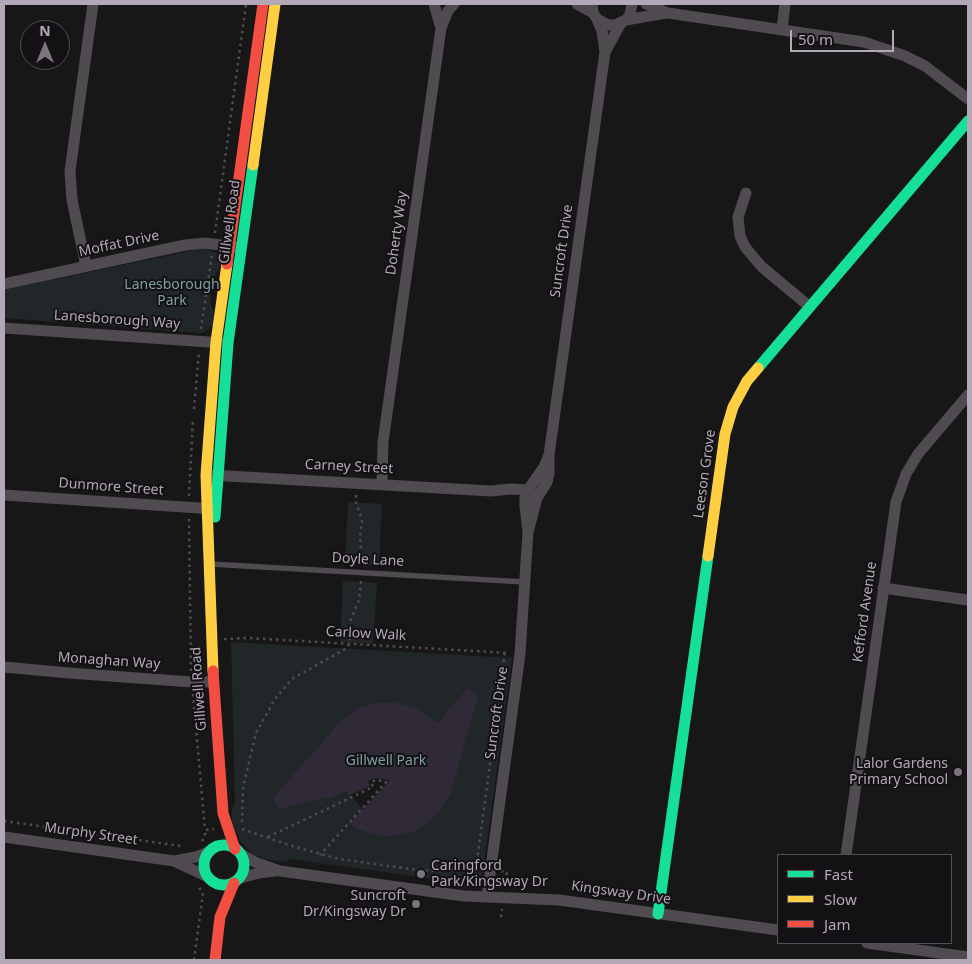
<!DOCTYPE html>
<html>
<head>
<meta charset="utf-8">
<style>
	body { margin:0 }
	#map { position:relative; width:972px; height:964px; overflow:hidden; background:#171717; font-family:"Noto Sans",sans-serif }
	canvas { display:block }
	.frame { position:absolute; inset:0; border:5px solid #b3a8b7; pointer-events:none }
	.legend { position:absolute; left:777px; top:854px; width:175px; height:90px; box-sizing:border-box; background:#131113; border:1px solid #534d55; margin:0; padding:6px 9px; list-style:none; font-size:15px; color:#b3a8b7 }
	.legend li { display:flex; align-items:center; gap:10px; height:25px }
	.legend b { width:25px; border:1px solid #534d55 }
	.north { position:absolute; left:20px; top:20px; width:50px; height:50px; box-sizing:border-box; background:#131113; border:1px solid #534d55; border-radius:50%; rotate:0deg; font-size:14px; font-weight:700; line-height:20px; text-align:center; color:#b3a8b7 }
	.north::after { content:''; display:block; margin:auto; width:18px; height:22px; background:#7c757f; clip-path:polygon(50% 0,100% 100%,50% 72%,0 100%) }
	.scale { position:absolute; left:790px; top:30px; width:104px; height:22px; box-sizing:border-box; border:2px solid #b3a8b7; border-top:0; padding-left:6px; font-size:15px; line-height:18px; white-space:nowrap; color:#b3a8b7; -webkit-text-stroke:4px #131113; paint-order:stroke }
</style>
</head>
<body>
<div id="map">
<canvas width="972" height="964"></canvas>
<div class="frame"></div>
<ul class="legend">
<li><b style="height:6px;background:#16e098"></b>Fast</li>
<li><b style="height:6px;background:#ffcf43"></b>Slow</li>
<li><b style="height:6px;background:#f24e42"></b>Jam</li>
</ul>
<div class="north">N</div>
<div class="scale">50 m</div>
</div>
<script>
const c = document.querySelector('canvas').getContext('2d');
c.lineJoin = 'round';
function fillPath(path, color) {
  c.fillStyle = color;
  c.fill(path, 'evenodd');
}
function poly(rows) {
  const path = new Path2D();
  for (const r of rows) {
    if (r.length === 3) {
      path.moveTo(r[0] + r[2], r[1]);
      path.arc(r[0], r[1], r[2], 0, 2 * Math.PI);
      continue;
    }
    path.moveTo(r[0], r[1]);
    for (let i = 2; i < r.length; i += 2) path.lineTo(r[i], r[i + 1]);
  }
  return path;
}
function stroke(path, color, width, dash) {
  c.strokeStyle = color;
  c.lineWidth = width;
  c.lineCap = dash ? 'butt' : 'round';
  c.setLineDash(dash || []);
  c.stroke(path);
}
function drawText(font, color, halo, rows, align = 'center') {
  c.font = font + ' "Noto Sans",sans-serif';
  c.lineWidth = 4;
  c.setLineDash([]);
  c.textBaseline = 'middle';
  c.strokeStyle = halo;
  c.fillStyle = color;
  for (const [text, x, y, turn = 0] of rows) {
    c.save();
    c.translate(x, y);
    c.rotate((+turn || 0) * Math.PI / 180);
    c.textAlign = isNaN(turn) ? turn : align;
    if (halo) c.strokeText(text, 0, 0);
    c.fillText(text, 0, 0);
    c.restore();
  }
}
const green = poly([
	[204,248,216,253,222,263,213,279,212,284,210,301,214,314,213,325,206,331,201,333,4,318,4,290],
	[348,502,382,504,379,566,345,564],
	[343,581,377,583,373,644,340,642],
	[231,642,512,658,483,871,481,879,477,883,467,887,462,886,458,882,290,859,284,862,265,859,255,855,247,849,240,841,232,822,232,810,235,801]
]);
const water = poly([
	[468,688,478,696,451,792,440,811,422,827,412,832,392,836,375,835,358,829,350,824,363,809,346,791,329,799,328,797,279,809,273,798,340,722,357,709,376,703,397,703,418,709,438,723]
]);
const pier = poly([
	[376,778,390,780,363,809,350,795,370,786,368,781]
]);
const path = poly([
	[215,233,246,4],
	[201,329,212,255],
	[194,409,199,352],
	[356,495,356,502,362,520,360,537,362,563],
	[189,496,193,419],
	[189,519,191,671],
	[224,639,248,638,508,653],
	[193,694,205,830],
	[4,821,181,846],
	[242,822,243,787,256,733,275,699,292,679,347,648,350,643,350,622,359,600,361,581],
	[242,829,292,846,339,859,418,870,442,871,479,868],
	[268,837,373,787,371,782,376,780,386,782,320,855],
	[202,841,205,837,205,830,214,829],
	[476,868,505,652],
	[501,871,507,872,505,886],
	[501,917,502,909],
	[194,960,203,893,198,886]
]);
const lane = poly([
	[210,564,525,582]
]);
const street = poly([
	[434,4,441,28],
	[577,4,593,13],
	[592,4,593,13,597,19,608,25,615,25,626,20,630,15,632,4],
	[646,4,668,13,864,42,905,56,925,66,968,99],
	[626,20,666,13],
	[782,29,785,4],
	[605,52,621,23],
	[746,193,738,217,740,236,745,247,762,267,810,307],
	[86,266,72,200,70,171,93,4],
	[4,284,185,245,205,243,235,247],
	[4,328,224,343],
	[210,475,491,491,511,489,528,490,532,494],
	[382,484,383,442,441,28,448,11,454,4],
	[4,495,214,509],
	[528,532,537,498,547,482,549,474,549,455,605,52,602,31,597,19],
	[883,588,968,600],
	[4,667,69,673,192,682,213,682],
	[4,837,174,861,206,876],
	[241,854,257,863,280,871,464,896,559,900,778,930],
	[846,855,896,502,906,474,918,454,968,395],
	[174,861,196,857,209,852],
	[240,878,259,873,275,871],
	[487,896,520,654,528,532,525,506,525,498,528,490,544,467,548,457],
	[867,943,968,957]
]);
const fast = poly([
	[758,368,968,121],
	[215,517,228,343,253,165],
	[224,865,20],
	[658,914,708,556]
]);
const slow = poly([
	[253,165,275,4],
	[708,556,725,434,733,407,747,381,758,368],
	[213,671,206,475,216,342,227,264]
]);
const jam = poly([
	[227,264,263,4],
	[213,671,223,813,235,849],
	[215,960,220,917,234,883]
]);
const markers = [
	[958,772,5,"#7c757f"],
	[421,874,5,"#7c757f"],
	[416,904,5,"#7c757f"]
];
const streetNames = [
	["Gillwell Road",230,222,-82],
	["Doherty Way",397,233,-82],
	["Moffat Drive",119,244,-12],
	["Suncroft Drive",562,251,-82],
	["Lanesborough Way",117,320,4],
	["Carney Street",349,467,3],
	["Leeson Grove",705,474,-82],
	["Dunmore Street",111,487,4],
	["Doyle Lane",368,560,3],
	["Kefford Avenue",865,612,-82],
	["Carlow Walk",366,634,3],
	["Monaghan Way",109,661,4],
	["Gillwell Road",199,689,-94],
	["Suncroft Drive",497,713,-82],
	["Murphy Street",91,834,8],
	["Kingsway Drive",621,893,8]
];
const parkNames = [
	["Lanesborough",172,285],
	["Park",172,301],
	["Gillwell Park",386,761]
];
const poiNames = [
	["Lalor Gardens",948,764],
	["Primary School",948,780],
	["Caringford",431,866,"left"],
	["Park/Kingsway Dr",431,882,"left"],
	["Suncroft",406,896],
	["Dr/Kingsway Dr",406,912]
];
fillPath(green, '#212728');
fillPath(water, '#302a38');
fillPath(pier, '#171717');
stroke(path, '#504d51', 2.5, [2.5, 4]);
stroke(lane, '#4f4b50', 5.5);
stroke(street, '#4f4b50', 11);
stroke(fast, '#16e098', 11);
stroke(slow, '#ffcf43', 11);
stroke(jam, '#f24e42', 11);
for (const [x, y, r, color] of markers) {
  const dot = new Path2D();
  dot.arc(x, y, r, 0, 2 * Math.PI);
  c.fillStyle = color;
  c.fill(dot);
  stroke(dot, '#131113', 2);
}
drawText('14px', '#b3a8b7', '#131113', streetNames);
drawText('14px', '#7fa0a2', '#131113', parkNames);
drawText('14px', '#b3a8b7', '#131113', poiNames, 'right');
</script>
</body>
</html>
